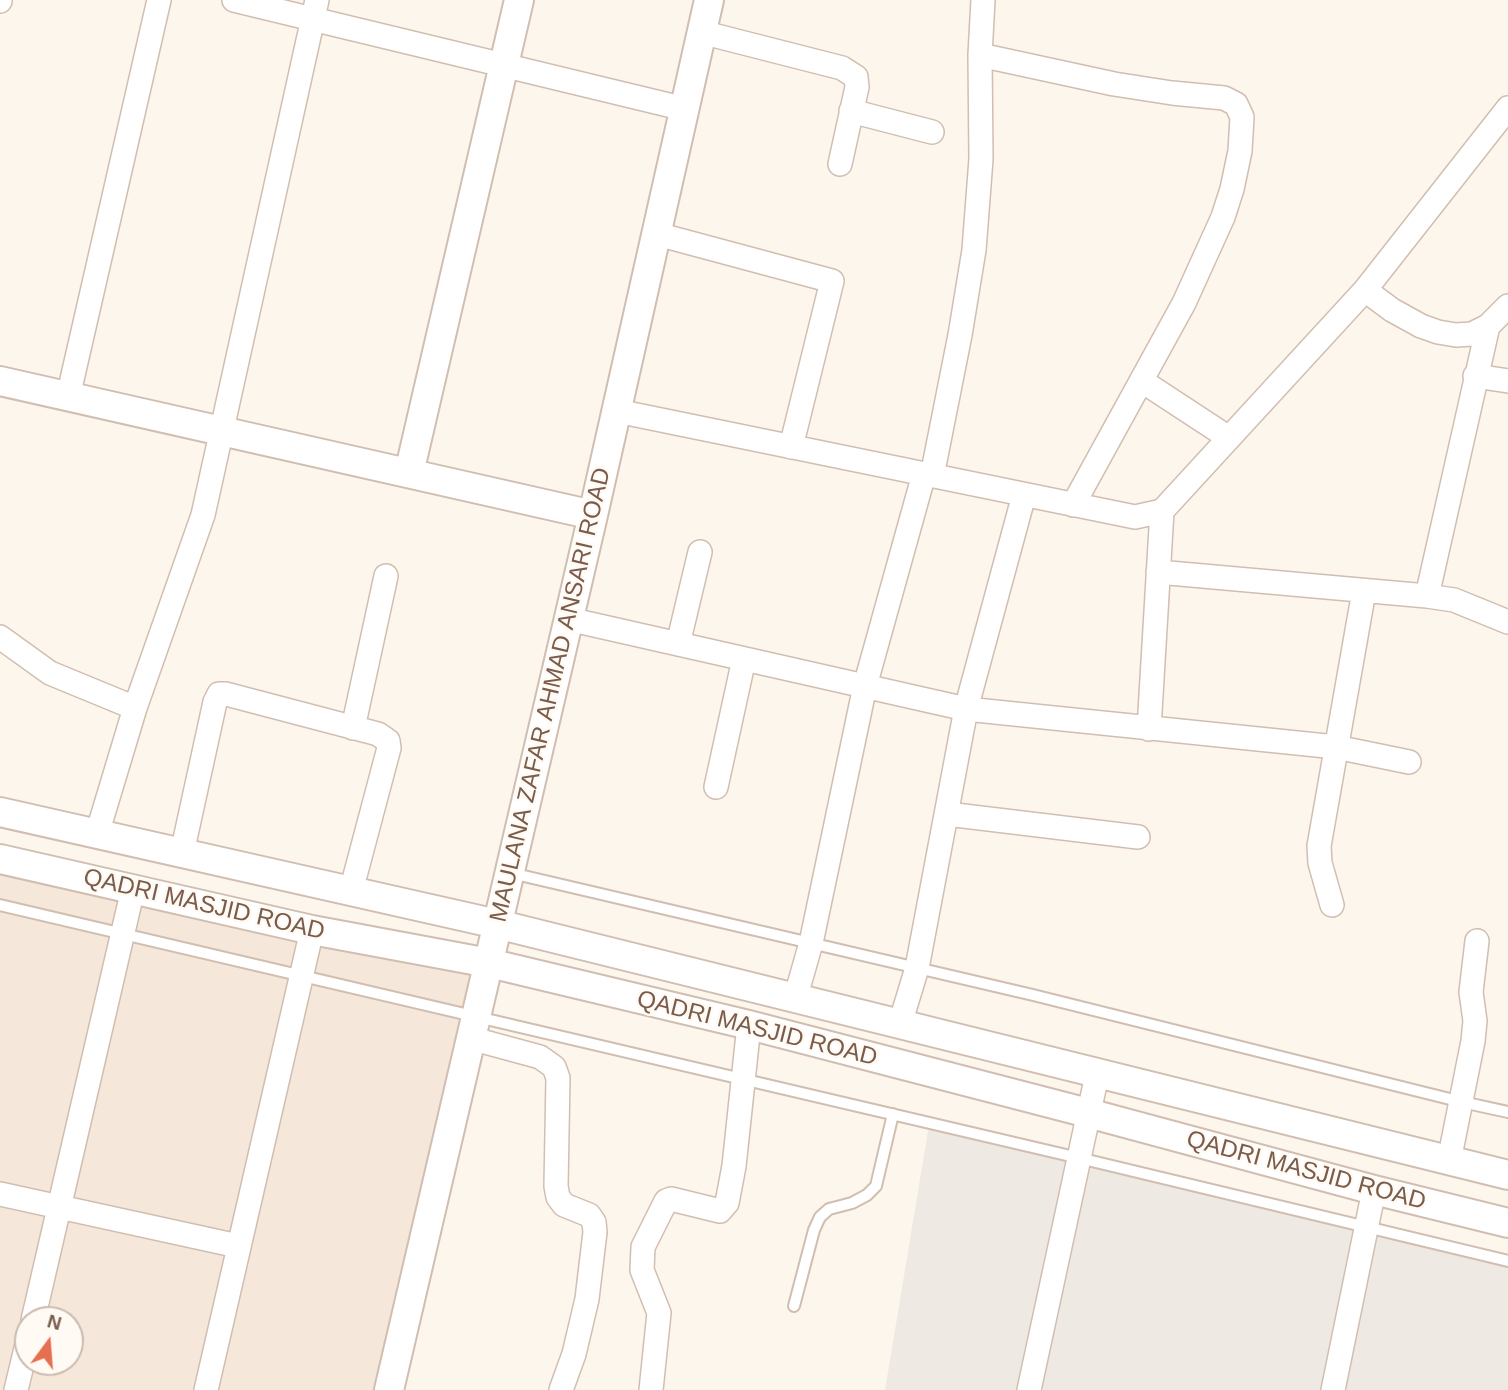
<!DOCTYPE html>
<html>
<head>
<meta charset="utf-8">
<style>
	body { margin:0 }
	#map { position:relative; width:1508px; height:1390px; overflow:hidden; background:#fdf6ec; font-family:Helvetica,sans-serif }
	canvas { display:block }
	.north { position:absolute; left:14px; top:1306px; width:70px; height:70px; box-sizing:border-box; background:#fffaf3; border:2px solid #cabbb1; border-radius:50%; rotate:16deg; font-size:19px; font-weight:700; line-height:28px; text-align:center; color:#7a5c4d }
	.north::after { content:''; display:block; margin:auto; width:24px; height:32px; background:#e76f51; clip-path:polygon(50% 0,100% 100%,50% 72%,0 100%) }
</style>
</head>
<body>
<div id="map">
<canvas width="1508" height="1390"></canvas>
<div class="north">N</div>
</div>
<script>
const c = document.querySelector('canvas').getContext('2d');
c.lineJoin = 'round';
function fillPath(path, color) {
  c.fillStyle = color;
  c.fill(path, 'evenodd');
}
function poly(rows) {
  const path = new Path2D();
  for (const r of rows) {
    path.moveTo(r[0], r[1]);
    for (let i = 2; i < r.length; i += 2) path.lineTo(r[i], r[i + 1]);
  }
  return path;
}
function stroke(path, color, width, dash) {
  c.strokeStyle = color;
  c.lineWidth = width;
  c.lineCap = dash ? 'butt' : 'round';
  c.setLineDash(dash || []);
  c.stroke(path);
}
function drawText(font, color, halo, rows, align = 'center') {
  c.font = font + ' Helvetica,sans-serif';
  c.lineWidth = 5;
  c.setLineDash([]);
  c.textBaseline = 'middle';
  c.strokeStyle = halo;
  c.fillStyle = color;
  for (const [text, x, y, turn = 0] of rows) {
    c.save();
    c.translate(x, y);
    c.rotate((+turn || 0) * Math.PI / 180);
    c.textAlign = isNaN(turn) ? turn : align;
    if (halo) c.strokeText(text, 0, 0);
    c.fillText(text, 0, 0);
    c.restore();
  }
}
const residential = poly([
	[0,866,483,973,389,1390,0,1390],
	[28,1320,70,1320,70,1362,28,1362]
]);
const industrial = poly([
	[930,1119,1508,1267,1508,1390,885,1390]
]);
const service = poly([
	[511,873,1033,995,1462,1102,1508,1112],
	[0,905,1079,1158,1508,1261],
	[794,1306,814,1230,820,1217,829,1209,852,1203,867,1195,876,1186,893,1114]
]);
const minor = poly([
	[234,0,685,109],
	[0,1,0,0],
	[701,32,842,68,856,77,857,87,840,164],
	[980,55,1114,84,1172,93,1224,98,1236,104,1242,117,1240,151,1232,189,1223,217,1184,303,1073,505],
	[851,111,932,132],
	[657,234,832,281,791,447],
	[1365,290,1392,310,1421,326,1438,332,1456,335,1472,334,1488,326,1508,306],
	[1475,376,1508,381],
	[1142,381,1229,438],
	[68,397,159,0],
	[617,411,1135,517,1162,511,1365,290,1508,108],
	[932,476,960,335,974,250,981,159,980,55,983,0],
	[1158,572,1427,596,1454,600,1508,622],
	[1427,596,1488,326],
	[568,619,966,709,1336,747,1409,762],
	[0,637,50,673,135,708],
	[678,644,700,552],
	[353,728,386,576],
	[1149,729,1162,511],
	[716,787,744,659],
	[947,814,1138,837],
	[97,834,135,708,203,515,317,0],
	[182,853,215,702,219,694,226,694,378,734,388,741,389,748,351,891],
	[1332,905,1320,863,1319,846,1364,591],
	[795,999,811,943,865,686,924,474],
	[900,1024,917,968,966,709,1024,495],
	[470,1038,540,1057,554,1067,558,1078,556,1186,558,1197,564,1205,589,1215,594,1222,595,1232,587,1299,574,1354,561,1390],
	[1449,1161,1473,1041,1475,1021,1471,992,1477,941],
	[0,1194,238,1246],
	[33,1320,133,889],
	[16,1390,28,1340],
	[206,1390,312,930],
	[651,1390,659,1313,642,1270,643,1247,666,1201,671,1199,720,1211,727,1203,734,1166,749,1025],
	[1029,1390,1097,1075],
	[1333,1390,1374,1190]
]);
const tertiary = poly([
	[0,381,593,515],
	[409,473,519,0],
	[0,812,497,924,1508,1175],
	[0,859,312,930,489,963,749,1025,1088,1113,1374,1190,1508,1223],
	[389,1390,593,515,709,0]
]);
const streetNames = [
	["MAULANA ZAFAR AHMAD ANSARI ROAD",551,695,-77],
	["QADRI MASJID ROAD",204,905,13],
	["QADRI MASJID ROAD",757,1029,14],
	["QADRI MASJID ROAD",1306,1171,15]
];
fillPath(residential, '#f5e8da');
fillPath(industrial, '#efe9e4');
stroke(service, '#d1beb0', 14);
stroke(minor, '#d1beb0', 26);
stroke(tertiary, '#d1beb0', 32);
stroke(service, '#fff', 10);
stroke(minor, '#fff', 23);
stroke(tertiary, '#fff', 28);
drawText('24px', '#7a5c4d', '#fffaf3', streetNames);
</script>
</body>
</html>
